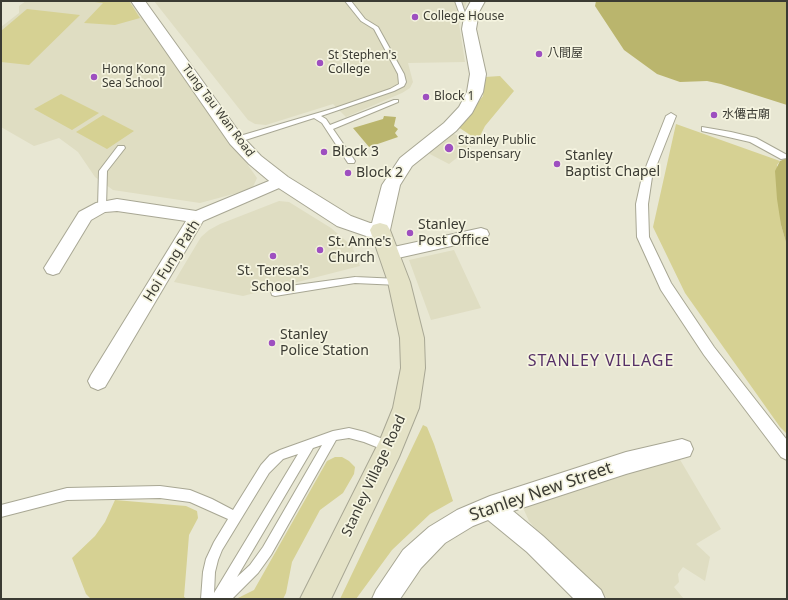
<!DOCTYPE html>
<html>
<head>
<meta charset="utf-8">
<style>
	body { margin:0 }
	#map { position:relative; width:788px; height:600px; overflow:hidden; background:#e8e7d3; font-family:"Noto Sans",sans-serif }
	canvas { display:block }
	.frame { position:absolute; inset:0; border:2px solid #3b3b33; pointer-events:none }
</style>
</head>
<body>
<div id="map">
<canvas width="788" height="600"></canvas>
<div class="frame"></div>
</div>
<script>
const c = document.querySelector('canvas').getContext('2d');
c.lineJoin = 'round';
function fillPath(path, color) {
  c.fillStyle = color;
  c.fill(path, 'evenodd');
}
function poly(rows) {
  const path = new Path2D();
  for (const r of rows) {
    path.moveTo(r[0], r[1]);
    for (let i = 2; i < r.length; i += 2) path.lineTo(r[i], r[i + 1]);
  }
  return path;
}
function stroke(path, color, width, dash) {
  c.strokeStyle = color;
  c.lineWidth = width;
  c.lineCap = dash ? 'butt' : 'round';
  c.setLineDash(dash || []);
  c.stroke(path);
}
function drawText(font, color, halo, rows, align = 'center') {
  c.font = font + ' "Noto Sans","Noto Sans TC",sans-serif';
  c.lineWidth = 3.5;
  c.setLineDash([]);
  c.textBaseline = 'middle';
  c.strokeStyle = halo;
  c.fillStyle = color;
  for (const [text, x, y, turn = 0] of rows) {
    c.save();
    c.translate(x, y);
    c.rotate((+turn || 0) * Math.PI / 180);
    c.textAlign = isNaN(turn) ? turn : align;
    if (halo) c.strokeText(text, 0, 0);
    c.fillText(text, 0, 0);
    c.restore();
  }
}
const built = poly([
	[26,1,133,1,257,178,252,189,200,203,113,190,95,177,78,152,59,138,34,146,1,127,1,27,19,13,19,6],
	[154,1,467,1,459,24,465,62,408,63,413,82,410,88,402,93,346,117,333,104,266,125,255,124,248,120],
	[451,132,473,145,449,164,424,151],
	[279,201,289,202,331,228,352,246,360,266,243,296,174,282,201,237,209,230,220,224],
	[454,250,481,308,431,320,409,260],
	[679,458,721,529,696,544,710,557,705,581,683,567,678,574,679,582,674,587,684,599,608,599,534,527,529,521,524,510,529,504]
]);
const green = poly([
	[86,1,129,1,140,18,115,25,84,23,103,3],
	[27,9,80,15,29,65,1,62,1,31],
	[500,76,514,91,485,126,478,140,458,127,483,96,485,77],
	[61,94,99,113,72,130,34,109],
	[103,115,134,131,107,149,76,132],
	[676,124,780,161,777,165,781,225,787,246,787,434,780,427,685,293,653,227],
	[423,425,427,427,434,444,453,501,430,514,392,550,356,599,340,599],
	[335,457,342,457,349,461,355,467,354,474,343,493,320,510,292,562,286,593,283,599,236,599,254,590,327,461],
	[115,500,186,506,197,511,198,518,189,535,184,597,187,599,91,599,86,594,72,558,95,536,105,522]
]);
const water = poly([
	[596,1,787,1,787,105,721,84,707,81,680,82,657,74,624,50,595,6],
	[384,116,396,117,394,126,398,129,395,133,398,137,369,147,353,128,383,119],
	[787,158,787,246,781,225,777,199,775,171,780,161]
]);
const service = poly([
	[345,1,351,1,365,19,378,27,404,74,406,82,404,86,394,91,321,116,326,119,330,125,394,100,398,100,398,102,333,129,355,161,354,163,348,163,322,123,314,118,239,142,233,142,233,138,335,108,390,89,399,84,398,74,374,29,361,21,345,1],
	[455,1,461,1,465,13,472,17,472,19,468,19,460,15,455,1],
	[702,127,731,132,756,138,787,155,787,158,781,159,750,142,702,131,702,127],
	[118,146,124,146,125,148,107,171,106,207,102,210,98,207,99,171,118,146],
	[355,277,399,279,402,280,403,282,402,284,399,285,355,283,275,296,272,295,271,292,272,289,275,288,355,277],
	[349,428,365,432,393,443,394,447,393,451,389,452,364,442,349,438,336,440,271,555,258,573,232,599,201,599,203,572,206,559,214,542,228,519,190,502,160,498,67,500,1,517,1,505,67,488,160,486,190,490,212,499,233,510,261,465,270,455,280,450,333,431,349,428],
	[322,445,263,547,250,565,237,577,313,448,322,445],
	[298,454,214,593,215,572,218,560,222,550,269,473,283,459,298,454]
]);
const pedestrian = poly([
	[671,113,676,116,652,177,648,204,649,237,671,283,714,347,787,440,787,460,781,457,704,355,661,290,637,237,636,204,642,177,666,116,671,113]
]);
const minor = poly([
	[281,176,286,177,289,181,286,185,203,221,105,387,98,390,91,387,88,381,91,375,186,221,117,211,105,212,91,220,59,273,53,275,47,273,44,268,79,212,96,203,117,199,196,211,281,176],
	[481,228,487,230,489,234,487,238,389,260,383,259,381,254,383,249,389,248,481,228],
	[682,439,690,442,693,449,690,456,626,474,513,511,543,536,601,590,605,599,574,599,527,552,488,520,473,526,445,543,421,568,400,599,372,599,376,590,403,550,429,527,457,510,490,496,626,452,682,439]
]);
const tertiary = poly([
	[131,1,145,1,242,136,261,156,288,177,351,216,370,223,372,223,382,185,400,158,444,123,459,107,467,92,470,74,462,29,465,12,471,1,485,1,479,12,476,29,486,74,483,92,472,113,456,131,412,166,400,185,390,230,387,235,380,237,369,237,337,226,274,185,249,164,230,144,131,1]
]);
const secondary = poly([
	[380,223,387,225,390,230,410,282,424,338,425,368,419,408,399,457,331,599,300,599,380,440,393,408,401,368,400,338,388,282,370,230,373,225,380,223]
]);
const markers = [
	[415,17,4,"#9e4fc0"],
	[539,54,4,"#9e4fc0"],
	[320,63,4,"#9e4fc0"],
	[94,77,4,"#9e4fc0"],
	[426,97,4,"#9e4fc0"],
	[714,115,4,"#9e4fc0"],
	[449,148,5,"#9e4fc0"],
	[324,152,4,"#9e4fc0"],
	[557,164,4,"#9e4fc0"],
	[348,173,4,"#9e4fc0"],
	[410,233,4,"#9e4fc0"],
	[320,250,4,"#9e4fc0"],
	[273,256,4,"#9e4fc0"],
	[272,343,4,"#9e4fc0"]
];
const farPoinames = [
	["College House",423,17],
	["八間屋",547,54],
	["St Stephen's",328,56],
	["College",328,70],
	["Hong Kong",102,70],
	["Sea School",102,84],
	["Block 1",434,97],
	["水僊古廟",722,115],
	["Stanley Public",458,141],
	["Dispensary",458,155]
];
const farStreetnames = [
	["Tung Tau Wan Road",218,111,53]
];
const poiNames = [
	["Block 3",332,152],
	["Stanley",565,156],
	["Baptist Chapel",565,172],
	["Block 2",356,173],
	["Stanley",418,225],
	["Post Office",418,241],
	["St. Anne's",328,242],
	["Church",328,258],
	["St. Teresa's",273,271,"center"],
	["School",273,287,"center"],
	["Stanley",280,335],
	["Police Station",280,351]
];
const streetNames = [
	["Hoi Fung Path",172,261,-58],
	["Stanley Village Road",374,476,-65]
];
const quarterNames = [
	["STANLEY VILLAGE",601,361]
];
const nearStreetnames = [
	["Stanley New Street",541,492,-19]
];
fillPath(built, '#dfddc2');
fillPath(green, '#d6d193');
fillPath(water, '#bab56d');
stroke(service, '#a8a794', 2);
stroke(pedestrian, '#a8a794', 2);
stroke(minor, '#a8a794', 2);
stroke(tertiary, '#a8a794', 2);
stroke(secondary, '#a8a794', 2);
fillPath(service, '#fff');
fillPath(pedestrian, '#fff');
fillPath(minor, '#fff');
fillPath(tertiary, '#fff');
fillPath(secondary, '#e4e2c6');
for (const [x, y, r, color] of markers) {
  const dot = new Path2D();
  dot.arc(x, y, r, 0, 2 * Math.PI);
  c.fillStyle = color;
  c.fill(dot);
  stroke(dot, '#f5f4e0', 1.5);
}
drawText('12px', '#3b3b33', '#f5f4e0', farPoinames, 'left');
drawText('12px', '#3b3b33', '#f5f4e0', farStreetnames);
drawText('14px', '#3b3b33', '#f5f4e0', poiNames, 'left');
drawText('14px', '#3b3b33', '#f5f4e0', streetNames);
c.letterSpacing = '1px';
drawText('16px', '#563067', '#f5f4e0', quarterNames);
c.letterSpacing = '0px';
drawText('17px', '#3b3b33', '#f5f4e0', nearStreetnames);
</script>
</body>
</html>
